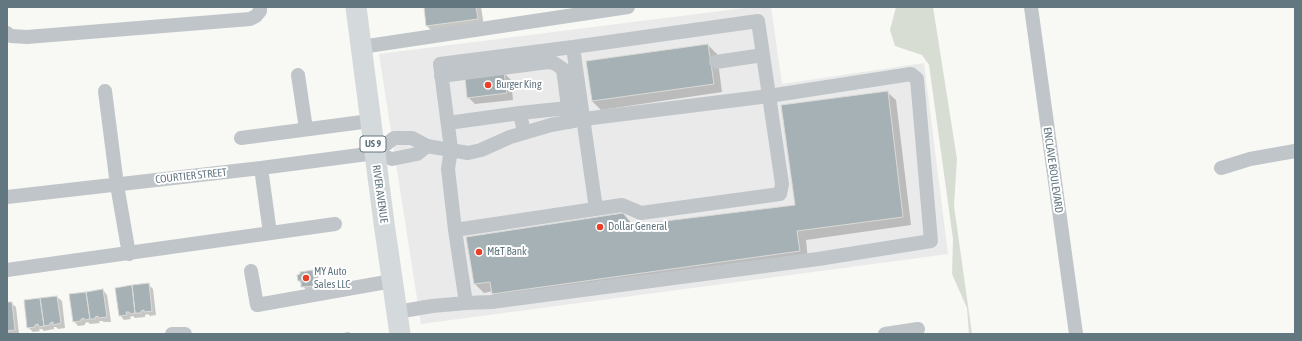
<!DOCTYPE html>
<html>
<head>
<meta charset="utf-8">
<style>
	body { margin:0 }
	#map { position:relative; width:1302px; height:341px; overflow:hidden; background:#f8f8f5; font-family:"Asap Condensed",sans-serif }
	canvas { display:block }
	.frame { position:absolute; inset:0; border:8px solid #637781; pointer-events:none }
</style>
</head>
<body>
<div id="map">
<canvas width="1302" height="341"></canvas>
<div class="frame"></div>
</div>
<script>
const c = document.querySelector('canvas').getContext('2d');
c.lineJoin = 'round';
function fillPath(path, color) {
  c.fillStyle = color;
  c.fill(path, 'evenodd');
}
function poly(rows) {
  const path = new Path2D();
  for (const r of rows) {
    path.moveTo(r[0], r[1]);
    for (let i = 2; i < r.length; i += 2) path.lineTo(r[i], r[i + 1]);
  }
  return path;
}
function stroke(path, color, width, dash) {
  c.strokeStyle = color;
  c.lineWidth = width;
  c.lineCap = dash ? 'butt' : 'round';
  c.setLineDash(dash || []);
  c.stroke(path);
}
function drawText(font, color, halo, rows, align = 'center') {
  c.font = font + ' "Asap Condensed",sans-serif';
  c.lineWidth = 4;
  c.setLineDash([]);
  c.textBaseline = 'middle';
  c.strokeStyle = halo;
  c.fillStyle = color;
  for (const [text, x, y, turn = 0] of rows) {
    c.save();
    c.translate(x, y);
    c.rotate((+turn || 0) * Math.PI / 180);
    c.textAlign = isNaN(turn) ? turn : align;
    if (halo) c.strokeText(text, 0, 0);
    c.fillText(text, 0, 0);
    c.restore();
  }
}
const built = poly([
	[753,7,771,7,782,84,924,63,948,254,421,324,379,54]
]);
const green = poly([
	[896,7,933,7,957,159,954,206,972,334,969,334,967,308,952,274,953,239,929,65,922,55,895,46,890,30]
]);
const shadow = poly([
	[425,7,481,7,484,26,434,33,427,26],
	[708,45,717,54,722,92,601,110,592,101],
	[504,73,511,80,513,100,475,104,468,97],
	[887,92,896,100,911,225,806,240,808,260,502,303,493,294,493,291,484,293,475,284,467,238,623,214,634,226,796,206],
	[313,271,318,276,319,290,307,291,299,281,298,276],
	[148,284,153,289,156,315,150,316,148,314,145,315,145,317,135,318,133,316,130,317,131,319,124,320,120,315],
	[103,290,107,295,111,322,104,322,102,321,99,321,100,323,90,324,88,322,85,323,85,325,78,326,74,321],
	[57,297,62,301,65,328,58,329,56,327,54,327,54,329,44,331,42,329,39,329,40,331,33,332,28,327],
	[7,303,11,303,16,307,19,334,11,333,7,334],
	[349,332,351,334,336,334]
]);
const building = poly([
	[424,7,476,7,478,19,426,26,424,7],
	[708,44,714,84,592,101,586,61,708,44],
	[504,72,507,93,467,98,465,77,504,72],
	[888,91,903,217,797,231,800,251,492,294,490,282,474,284,466,237,623,213,633,225,795,205,781,105,888,91],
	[313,270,315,286,301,287,301,281,298,281,297,275,300,274,300,272,313,270],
	[149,283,152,311,144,312,144,310,141,311,141,313,135,313,132,285,149,283],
	[132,285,135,313,130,314,129,312,126,312,127,315,119,316,115,288,132,285],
	[103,289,107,317,98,318,98,316,95,317,95,319,90,319,86,292,103,289],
	[86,292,90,319,84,320,84,318,81,319,81,321,73,322,69,294,86,292],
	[57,296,61,323,53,325,53,322,50,323,50,325,44,326,40,298,57,296],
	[40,298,44,326,39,327,38,324,35,325,35,327,27,328,24,300,40,298],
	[7,302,12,302,15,330,7,331,7,302]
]);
const minor = poly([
	[1031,7,1076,334],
	[7,33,11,36,27,37,250,19,256,16,260,11,260,7],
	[361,47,628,7],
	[573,47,596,209],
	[716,62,763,55],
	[298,75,306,129],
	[441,76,548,62,554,63,563,69,570,122],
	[105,91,117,185,129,254],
	[520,113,568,108],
	[448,123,520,113,524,133],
	[241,138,370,121],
	[375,153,394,138,412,138,427,146,468,153,481,150,510,137,551,125,584,119,769,96,911,74,917,79,931,241,818,259,491,302,466,303,432,306,397,312],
	[261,168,270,233],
	[1221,168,1250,159,1295,151],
	[7,197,261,168,375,153,392,159,417,154,427,146],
	[455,230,622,205,641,213,780,194,782,184,758,21,573,47,440,64,451,149,448,169,455,230,466,303],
	[7,270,335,224],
	[251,271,257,305,392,281],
	[172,334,185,334],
	[885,334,918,329]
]);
const highway = poly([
	[356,7,384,223,400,334]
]);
const markers = [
	[488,85,4,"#e74027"],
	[600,227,4,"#e74027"],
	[479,252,4,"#e74027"],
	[306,278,4,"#e74027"]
];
const shields = [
	[373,144,26]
];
const shieldNames = [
	["US 9",373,144]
];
const poiNames = [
	["Burger King",496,85],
	["Dollar General",608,227],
	["M&T Bank",487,252],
	["MY Auto",314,272],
	["Sales LLC",314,285]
];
const streetNames = [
	["ENCLAVE BOULEVARD",1053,170,82],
	["COURTIER STREET",191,176,-6],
	["RIVER AVENUE",380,194,82]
];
fillPath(built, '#e9eae9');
fillPath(green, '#d8ddd4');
fillPath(shadow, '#0003');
fillPath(building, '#a6b1b5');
stroke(building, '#dadad8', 1);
stroke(minor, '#bfc5c8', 14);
stroke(highway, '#d4d9dc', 21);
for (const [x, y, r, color] of markers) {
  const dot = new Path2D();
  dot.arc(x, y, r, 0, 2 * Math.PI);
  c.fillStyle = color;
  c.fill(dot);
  stroke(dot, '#fff', 1.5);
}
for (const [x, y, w] of shields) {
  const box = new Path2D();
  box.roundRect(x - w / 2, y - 8, w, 16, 3);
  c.fillStyle = '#fff';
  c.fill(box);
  stroke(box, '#637781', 1);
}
drawText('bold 10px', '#637781', null, shieldNames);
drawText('11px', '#637781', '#fff', poiNames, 'left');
drawText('11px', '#637781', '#fff', streetNames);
</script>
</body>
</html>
